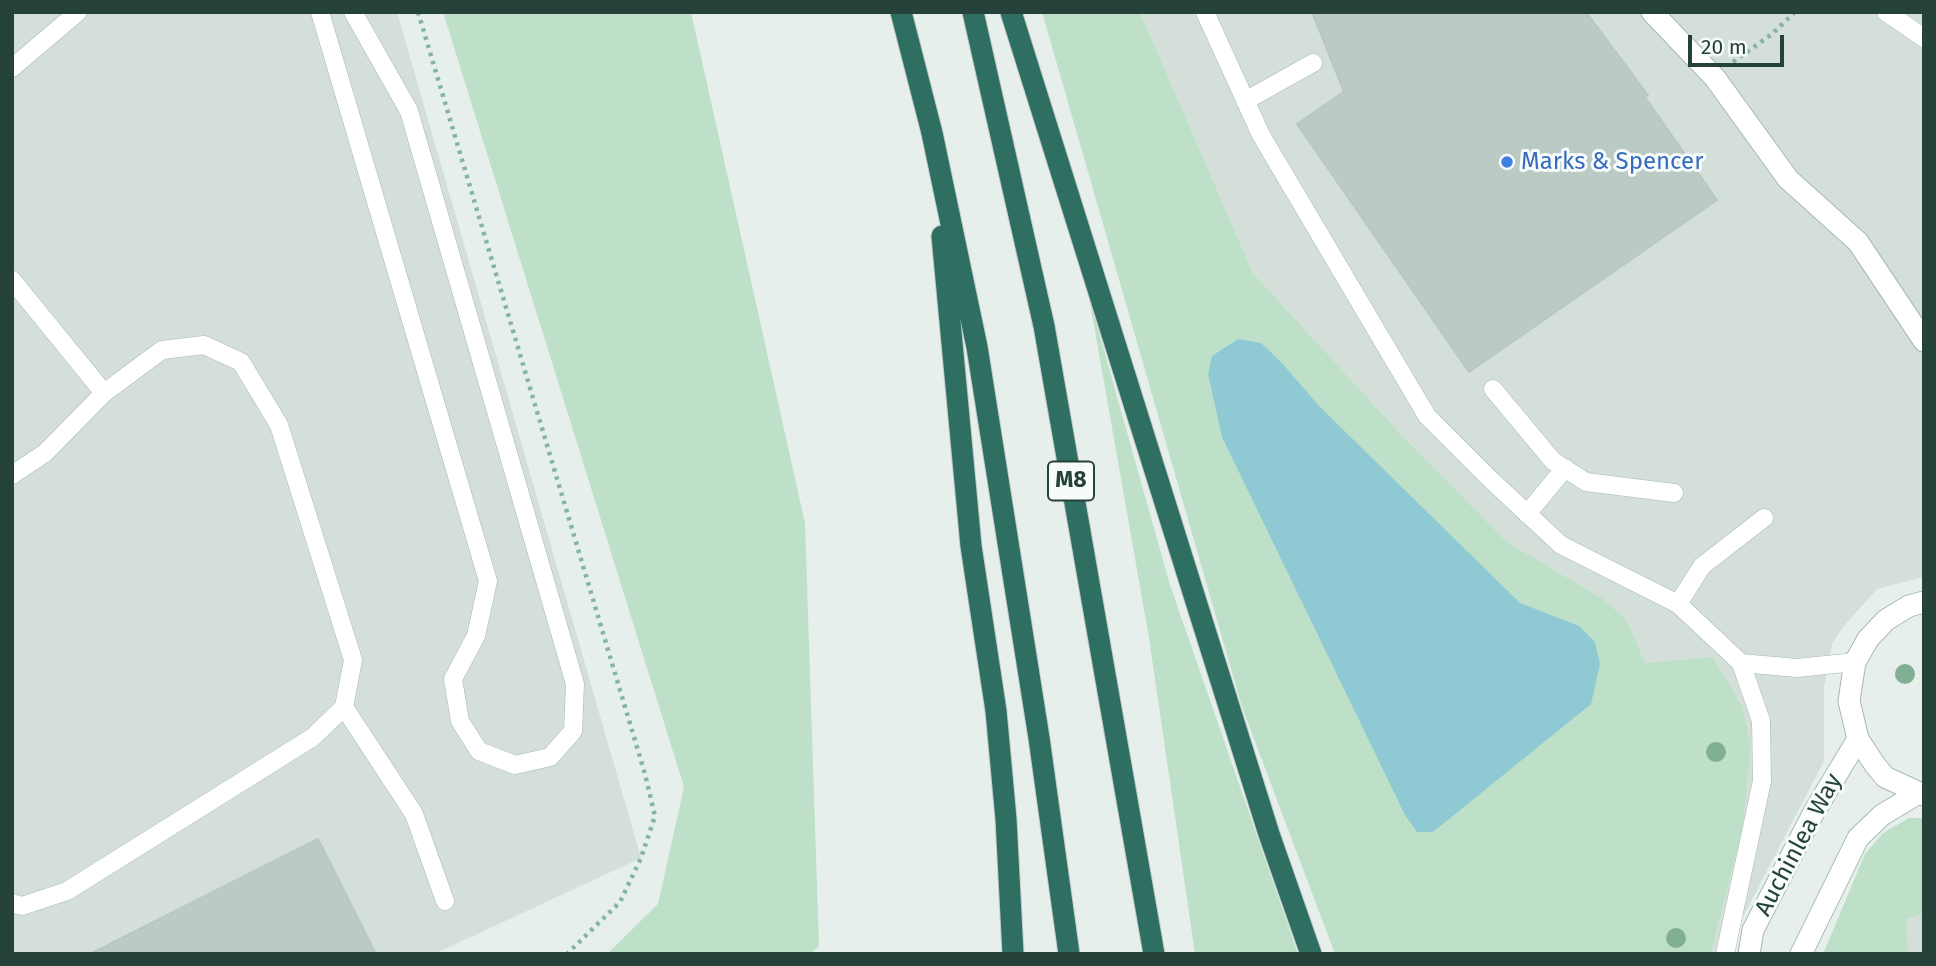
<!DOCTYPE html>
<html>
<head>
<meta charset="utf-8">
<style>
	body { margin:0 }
	#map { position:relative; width:1936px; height:966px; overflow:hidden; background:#e6efeb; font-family:"Fira Sans",sans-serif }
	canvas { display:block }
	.frame { position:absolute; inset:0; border:14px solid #24423a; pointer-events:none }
	.scale { position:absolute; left:1688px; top:35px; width:96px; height:32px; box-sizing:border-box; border:4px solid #24423a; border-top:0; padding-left:9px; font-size:21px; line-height:24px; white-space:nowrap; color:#24423a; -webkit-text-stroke:5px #f7fbf9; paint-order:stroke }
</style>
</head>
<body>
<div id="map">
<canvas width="1936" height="966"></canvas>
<div class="frame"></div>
<div class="scale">20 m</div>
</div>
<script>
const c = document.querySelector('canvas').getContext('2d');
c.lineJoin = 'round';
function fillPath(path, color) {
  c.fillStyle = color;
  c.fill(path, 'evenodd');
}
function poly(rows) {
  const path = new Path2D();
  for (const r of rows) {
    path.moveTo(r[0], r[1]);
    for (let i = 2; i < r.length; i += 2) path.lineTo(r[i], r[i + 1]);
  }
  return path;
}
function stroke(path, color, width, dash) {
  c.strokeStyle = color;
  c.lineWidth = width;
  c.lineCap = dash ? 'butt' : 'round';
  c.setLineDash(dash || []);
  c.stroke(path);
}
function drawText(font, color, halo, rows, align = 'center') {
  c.font = font + ' "Fira Sans",sans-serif';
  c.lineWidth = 6;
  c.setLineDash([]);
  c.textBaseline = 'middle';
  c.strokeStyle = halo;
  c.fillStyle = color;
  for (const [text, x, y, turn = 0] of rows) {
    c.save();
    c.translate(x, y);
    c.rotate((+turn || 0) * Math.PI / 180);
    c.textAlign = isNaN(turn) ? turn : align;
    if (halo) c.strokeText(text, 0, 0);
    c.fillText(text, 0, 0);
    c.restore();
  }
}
const built = poly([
	[12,12,397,12,641,858,434,954,12,954],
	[1140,12,1924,12,1924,577,1877,589,1843,627,1832,644,1824,687,1824,761,1742,919,1733,954,1711,954,1742,832,1742,706,1713,657,1645,664,1627,620,1602,598,1507,542,1400,433,1253,273],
	[1924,896,1924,954,1908,954,1907,919,1921,915]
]);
const green = poly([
	[443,12,691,12,805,523,819,946,810,954,607,954,658,904,684,787],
	[1042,12,1140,12,1253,273,1400,433,1507,542,1602,598,1627,620,1645,663,1713,657,1742,706,1751,746,1742,832,1711,954,1335,954,1242,707],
	[1089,297,1170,585,1298,954,1195,954,1149,638],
	[1909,818,1924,818,1924,896,1921,915,1907,919,1908,954,1823,954,1865,854,1883,833]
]);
const water = poly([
	[1238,339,1261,343,1282,363,1319,406,1520,603,1579,626,1595,642,1600,664,1591,704,1433,832,1417,832,1405,815,1222,437,1208,374,1212,356]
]);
const building = poly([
	[1312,12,1459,12,1344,92,1312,12],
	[1459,12,1586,12,1648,95,1645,97,1717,200,1469,372,1297,124,1459,12],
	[318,839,376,954,90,954,318,839]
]);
const path = poly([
	[418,12,645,774,655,816,641,858,620,902,567,954],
	[1733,62,1772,34,1795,12]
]);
const service = poly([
	[320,12,488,581,476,636,453,679,460,721,479,751,515,765,550,757,573,731,575,684,409,111,353,12],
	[1205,12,1261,135,1427,416,1490,479,1561,545,1678,604,1741,663,1797,668,1855,662],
	[1886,12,1924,38],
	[12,68,78,12],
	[1245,101,1313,63],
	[12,280,104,393],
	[1493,389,1553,461,1586,482,1674,493],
	[12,475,45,453,104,393,162,350,204,345,241,362,279,425,353,660,344,707,313,737,67,891,22,906,12,903],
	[1527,514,1565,468],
	[1678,604,1702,566,1764,518],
	[344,707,414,814,445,901],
	[1725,954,1762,781,1761,721,1741,663]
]);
const pedestrian = poly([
	[1652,12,1715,78,1788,179,1858,242,1924,341]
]);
const tertiary = poly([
	[1924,602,1909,606,1886,620,1868,639,1855,662,1849,701,1858,739,1875,765,1885,777,1924,795],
	[1749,954,1753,930,1814,812,1858,739],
	[1801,954,1858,838,1882,815,1917,794]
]);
const motorway = poly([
	[901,12,932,133,977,347,1039,738,1069,954],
	[973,12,1044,326,1154,954],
	[1011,12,1269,834,1311,954],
	[942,236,971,546,996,711,1006,819,1013,954]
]);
const trees = [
	[1905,674],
	[1716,752],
	[1676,938]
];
const markers = [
	[1507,162,7,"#3f7fe0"]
];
const shields = [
	[1071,481,46]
];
const shieldNames = [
	["M8",1071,481]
];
const shopNames = [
	["Marks & Spencer",1521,162]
];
const streetNames = [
	["Auchinlea Way",1799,845,-62]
];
fillPath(built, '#d4dfda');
fillPath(green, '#bfe0c8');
fillPath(water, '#8ec9d4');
fillPath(building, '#bbcac4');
stroke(building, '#b8c9c2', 2);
stroke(service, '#a8b8b2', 19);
stroke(pedestrian, '#a8b8b2', 23);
stroke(tertiary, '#a8b8b2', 23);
stroke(motorway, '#c2cac8', 23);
stroke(path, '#86b3a5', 4.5, [3.5, 5]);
stroke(service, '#fff', 18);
stroke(pedestrian, '#fff', 21);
stroke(tertiary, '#fff', 21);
stroke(motorway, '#2f6f62', 21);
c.fillStyle = '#80af93';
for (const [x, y] of trees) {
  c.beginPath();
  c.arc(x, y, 10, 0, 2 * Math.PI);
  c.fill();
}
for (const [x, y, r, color] of markers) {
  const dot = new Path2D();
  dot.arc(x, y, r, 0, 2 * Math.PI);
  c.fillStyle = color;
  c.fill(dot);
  stroke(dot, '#f7fbf9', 2.5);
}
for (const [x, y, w] of shields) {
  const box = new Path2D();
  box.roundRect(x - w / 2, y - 19.5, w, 39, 5);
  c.fillStyle = '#f7fbf9';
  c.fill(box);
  stroke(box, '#24423a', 2);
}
drawText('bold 23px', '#24423a', null, shieldNames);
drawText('24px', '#366cbe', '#f7fbf9', shopNames, 'left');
drawText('24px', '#24423a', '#f7fbf9', streetNames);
</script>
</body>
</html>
